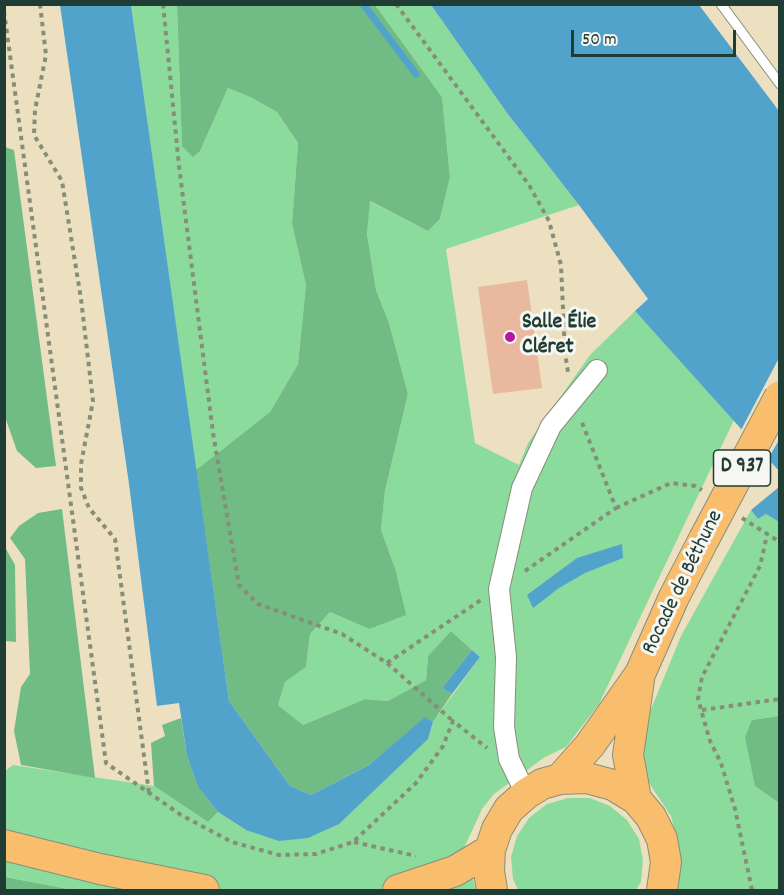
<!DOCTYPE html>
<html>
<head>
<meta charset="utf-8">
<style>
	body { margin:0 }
	#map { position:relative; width:784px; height:895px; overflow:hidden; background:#ede0c1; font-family:Dekko,sans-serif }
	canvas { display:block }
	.frame { position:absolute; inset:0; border:6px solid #1f3d34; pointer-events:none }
	.scale { position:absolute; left:571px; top:30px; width:165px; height:27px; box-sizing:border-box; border:3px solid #1f3d34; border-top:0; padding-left:8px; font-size:18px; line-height:21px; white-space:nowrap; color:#1f3d34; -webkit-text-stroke:4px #f6f6f2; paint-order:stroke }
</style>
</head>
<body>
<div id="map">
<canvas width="784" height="895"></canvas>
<div class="frame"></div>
<div class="scale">50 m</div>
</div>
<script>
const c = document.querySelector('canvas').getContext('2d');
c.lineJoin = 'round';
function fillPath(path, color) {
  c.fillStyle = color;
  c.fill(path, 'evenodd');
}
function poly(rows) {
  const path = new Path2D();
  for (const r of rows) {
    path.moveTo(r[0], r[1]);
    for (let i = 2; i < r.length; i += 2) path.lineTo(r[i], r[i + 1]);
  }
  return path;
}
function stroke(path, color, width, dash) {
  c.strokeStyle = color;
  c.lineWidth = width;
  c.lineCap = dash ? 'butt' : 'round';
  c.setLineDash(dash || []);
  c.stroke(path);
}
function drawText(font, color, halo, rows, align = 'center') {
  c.font = font + ' Dekko,sans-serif';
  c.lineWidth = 6;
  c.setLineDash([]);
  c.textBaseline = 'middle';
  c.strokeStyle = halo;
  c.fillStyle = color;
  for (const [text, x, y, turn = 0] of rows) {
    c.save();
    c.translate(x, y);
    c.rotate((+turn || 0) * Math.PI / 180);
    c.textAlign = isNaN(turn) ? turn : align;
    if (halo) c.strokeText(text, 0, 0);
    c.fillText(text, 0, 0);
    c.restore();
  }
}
const green = poly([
	[131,5,177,5,182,146,200,151,228,88,250,97,277,112,298,143,292,224,306,285,298,364,270,412,196,470],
	[375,5,431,5,507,113,579,205,446,249,475,443,519,465,528,443,590,355,635,311,734,420,599,704,566,747,545,757,494,794,482,809,464,848,476,890,73,890,5,877,5,771,13,765,154,786,208,822,218,812,246,830,428,739,433,722,480,657,451,631,428,656,426,680,388,701,365,699,303,725,278,705,285,682,306,667,310,634,330,612,369,629,395,568,381,530,385,491,408,394,389,323,376,290,367,234,369,201,428,231,440,219,450,177,442,97],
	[751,510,758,519,766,514,779,522,779,716,752,720,755,786,779,803,779,890,673,890,678,859,676,835,671,816,643,774,640,760,649,714,681,636],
	[568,798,590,798,610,806,627,820,639,839,643,860,641,882,636,890,518,890,513,879,511,857,517,836,529,818,547,804]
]);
const forest = poly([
	[177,5,375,5,442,97,450,177,440,219,428,231,370,201,367,234,376,290,389,323,408,394,385,491,381,530,395,568,406,615,369,629,330,612,310,634,306,667,285,682,278,705,303,725,365,699,388,701,426,680,428,656,451,631,472,650,442,688,452,694,433,722,425,718,369,765,311,795,290,786,229,701,196,470,270,412,298,364,306,285,292,224,298,143,277,112,250,97,228,88,200,151,193,157,182,146],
	[5,147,14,150,56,466,36,468,17,451,5,417],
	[62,509,95,778,21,765,14,731,21,687,30,674,25,559,10,538,19,526,38,513],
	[5,547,15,565,16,642,5,641],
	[779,716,780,716,779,803,755,786,745,737,752,720],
	[181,718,187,756,198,787,218,812,208,822,154,786,151,743,165,736,162,725],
	[5,877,73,890,5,890]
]);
const water = poly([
	[60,5,131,5,229,701,290,786,311,795,369,765,425,717,433,722,428,739,339,824,308,838,279,841,246,830,218,812,198,787,187,756,179,703,157,706,129,484],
	[431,5,699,5,779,111,779,471,635,311,648,299,579,205,507,113],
	[779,487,779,522,766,514,758,519,751,510],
	[622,544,623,558,585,573,559,588,533,608,527,595,577,558],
	[472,650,480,657,452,694,442,688]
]);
const pier = poly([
	[779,358,780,438,767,461,740,432]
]);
const stream = poly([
	[363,4,416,74]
]);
const building = poly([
	[527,280,542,388,493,394,478,287]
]);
const path = poly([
	[40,4,46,55,35,110,34,135,62,181,81,299,93,401,81,464,81,488,89,508,115,539,149,793],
	[163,4,179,166,213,433,239,585,258,604,342,634,387,663,453,721],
	[396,4,529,185,549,221,561,265,565,353,568,372],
	[4,11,106,763,181,815,232,842,279,855,316,854,353,842,416,783,443,746,453,721,487,748],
	[616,508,671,483,695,486,702,490],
	[742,518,780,542],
	[525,571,616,508,581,420],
	[387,663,481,600],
	[702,710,780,699],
	[354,842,416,856],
	[752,890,735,809,721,763,710,741,698,699,702,677,760,566,767,535]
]);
const service = poly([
	[721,4,780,84]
]);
const minor = poly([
	[526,794,509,759,504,727,506,657,499,589,522,488,551,426,597,370]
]);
const primary = poly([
	[560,779,590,745,640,674,674,597,704,539],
	[636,799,628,755,639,680],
	[4,845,100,869,204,890],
	[398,890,455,871,490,850],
	[492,890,489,871,490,850,497,829,509,809,526,794,542,784,560,779,587,778,613,785,636,799,651,817,662,839,666,862,662,890]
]);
const primaryBridge = poly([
	[704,539,780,396]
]);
const markers = [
	[510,337,6,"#b5179e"]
];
const shields = [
	[742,468,57]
];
const shieldNames = [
	["D 937",742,468]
];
const poiNames = [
	["Salle Élie",522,324],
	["Cléret",522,349]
];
const streetNames = [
	["Rocade de Béthune",684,583,-64]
];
fillPath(green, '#8bdc9c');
fillPath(forest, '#70bc84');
fillPath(water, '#51a3cc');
fillPath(pier, '#ede0c1');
stroke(stream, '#51a3cc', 7);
fillPath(building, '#e8b89f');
stroke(service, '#868e7a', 11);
stroke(minor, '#868e7a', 22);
stroke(primary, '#868e7a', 32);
stroke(path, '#868e7a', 4, [4.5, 4.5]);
stroke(service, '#fff', 9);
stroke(minor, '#fff', 20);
stroke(primary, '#f9be6d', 30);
stroke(primaryBridge, '#868e7a', 32, []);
stroke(primaryBridge, '#f9be6d', 30);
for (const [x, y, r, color] of markers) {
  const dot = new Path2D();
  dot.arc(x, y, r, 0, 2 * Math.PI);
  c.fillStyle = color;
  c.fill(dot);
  stroke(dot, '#f6f6f2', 2);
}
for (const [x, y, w] of shields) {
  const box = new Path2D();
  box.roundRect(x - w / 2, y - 18, w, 36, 4.5);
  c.fillStyle = '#f6f6f2';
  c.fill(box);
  stroke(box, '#1f3d34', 1.5);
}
drawText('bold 21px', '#1f3d34', null, shieldNames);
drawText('bold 22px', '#1f3d34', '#f6f6f2', poiNames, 'left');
drawText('22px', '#1f3d34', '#f6f6f2', streetNames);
</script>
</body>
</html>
